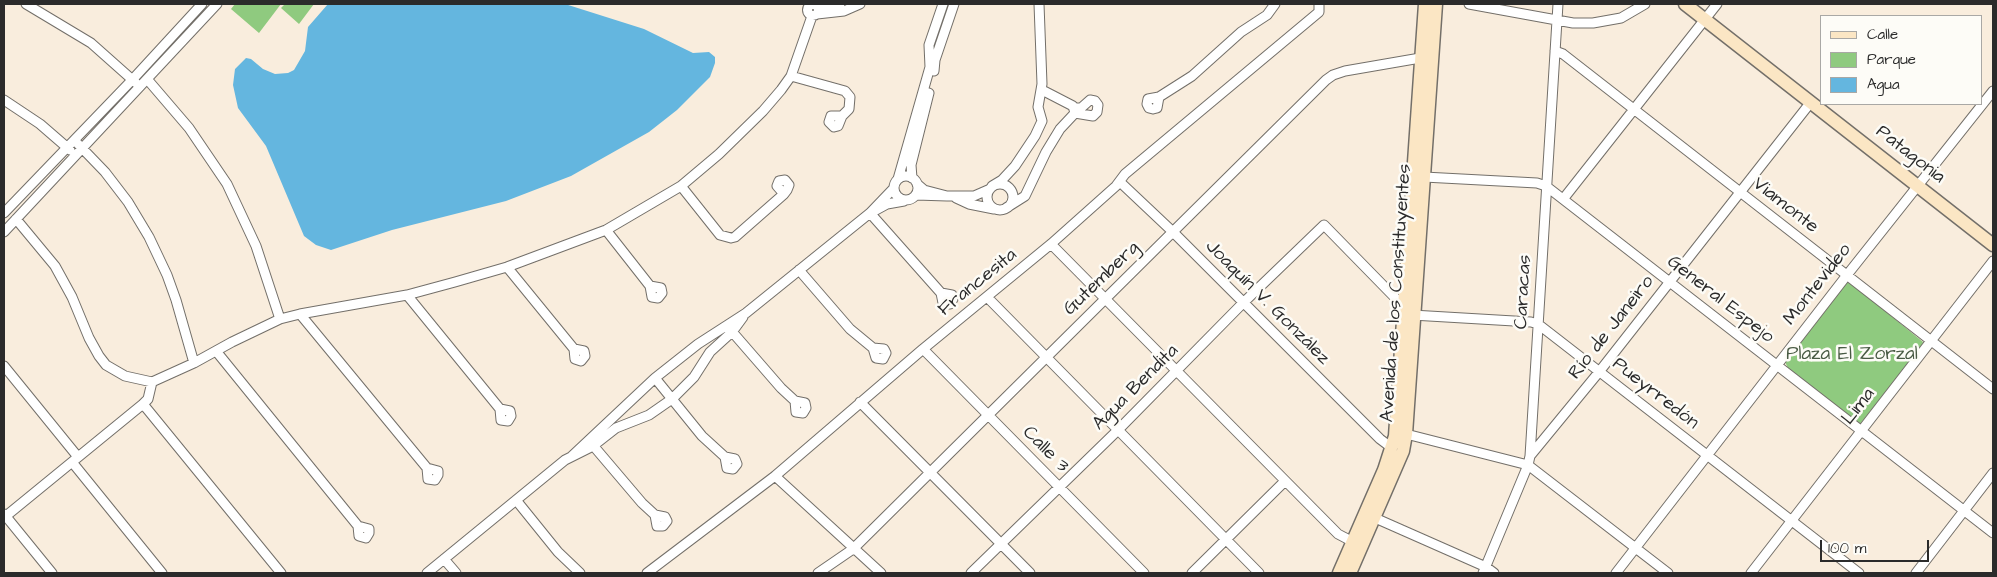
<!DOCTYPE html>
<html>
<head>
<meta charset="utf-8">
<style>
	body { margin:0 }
	#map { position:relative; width:1997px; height:577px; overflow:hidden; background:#f9eddd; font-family:"Architects Daughter",sans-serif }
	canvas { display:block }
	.frame { position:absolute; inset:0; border:5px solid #2b2b2b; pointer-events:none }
	.legend { position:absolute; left:1820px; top:15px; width:162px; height:90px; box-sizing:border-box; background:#fdfcf7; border:1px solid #a9a8a5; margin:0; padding:6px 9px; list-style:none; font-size:15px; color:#2b2b2b }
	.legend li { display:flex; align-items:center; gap:10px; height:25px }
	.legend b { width:25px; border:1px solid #a9a8a5 }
	.scale { position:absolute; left:1820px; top:540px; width:109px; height:22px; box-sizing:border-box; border:2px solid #2b2b2b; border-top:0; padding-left:6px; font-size:15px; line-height:18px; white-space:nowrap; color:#2b2b2b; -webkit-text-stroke:4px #fdfcf7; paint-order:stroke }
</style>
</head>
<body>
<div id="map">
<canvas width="1997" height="577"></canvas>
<div class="frame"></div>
<ul class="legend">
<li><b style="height:6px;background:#fbe6c4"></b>Calle</li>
<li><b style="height:14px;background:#8fca7f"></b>Parque</li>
<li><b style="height:14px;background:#64b6df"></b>Agua</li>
</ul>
<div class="scale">100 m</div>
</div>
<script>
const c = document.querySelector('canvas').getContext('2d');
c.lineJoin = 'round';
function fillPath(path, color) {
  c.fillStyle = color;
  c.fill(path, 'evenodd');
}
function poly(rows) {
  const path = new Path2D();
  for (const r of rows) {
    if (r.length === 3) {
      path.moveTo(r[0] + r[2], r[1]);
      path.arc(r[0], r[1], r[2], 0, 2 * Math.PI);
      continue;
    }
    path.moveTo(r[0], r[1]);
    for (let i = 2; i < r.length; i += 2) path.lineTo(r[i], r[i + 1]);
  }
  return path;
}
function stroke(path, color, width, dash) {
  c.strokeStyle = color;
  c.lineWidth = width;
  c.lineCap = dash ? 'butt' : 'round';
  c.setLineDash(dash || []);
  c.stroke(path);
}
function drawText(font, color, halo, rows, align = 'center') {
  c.font = font + ' "Architects Daughter",sans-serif';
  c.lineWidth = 5;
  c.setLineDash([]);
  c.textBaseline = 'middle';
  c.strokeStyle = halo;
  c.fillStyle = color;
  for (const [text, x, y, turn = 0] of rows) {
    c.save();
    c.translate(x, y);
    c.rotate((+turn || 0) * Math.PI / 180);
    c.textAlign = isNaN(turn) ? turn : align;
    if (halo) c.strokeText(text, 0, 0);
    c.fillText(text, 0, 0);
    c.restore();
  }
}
const green = poly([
	[235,4,281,4,259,33,231,9],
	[285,4,314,4,299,24,281,8],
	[1848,282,1852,284,1923,342,1922,346,1860,424,1788,368,1785,362,1786,357,1844,284]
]);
const water = poly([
	[328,4,565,4,644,29,693,53,709,52,715,57,715,63,710,77,677,110,649,132,571,176,506,201,392,230,331,250,316,245,304,236,266,146,238,108,233,85,235,69,246,58,251,59,263,69,275,74,288,73,294,70,305,51,308,27]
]);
const street = poly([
	[26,4,91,43,136,83],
	[1469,4,1573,23,1593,23,1621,18,1645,4],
	[813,10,5.5],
	[818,7,840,4],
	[817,14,844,11,860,4],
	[1555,51,1563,54,1993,389],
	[934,71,935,60,954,4],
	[791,76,845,91,850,97,849,109,842,116,838,126,834,127,829,122,831,116,842,116],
	[147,79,189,128,227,184,256,246,280,319],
	[1159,97,1157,108,1153,109,1149,108,1147,104,1148,99,1159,97,1192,76,1241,32,1267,15,1275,4],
	[4,100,40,124,70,150],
	[1075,108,1081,108,1090,100,1095,101,1098,105,1097,112,1093,116,1075,113],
	[78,144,105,172,128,202,149,237,167,275,176,300,194,363],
	[906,188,12],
	[1424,177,1537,183,1546,186,1993,533],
	[912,178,911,165,929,93],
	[898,179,930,67,929,45,943,4],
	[1120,182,1173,232,1380,439,1392,448],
	[1000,197,13],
	[681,186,720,235,731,238,735,237,784,194,787,190,789,185,785,180,779,181,777,186,784,194],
	[992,186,1002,180,1015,166,1035,136,1042,121,1038,107,1042,84,1039,4],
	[916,195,947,196,924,190,917,184],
	[947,196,974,196,990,189],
	[956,198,969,204,994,209],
	[1564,198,1717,4],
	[1006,208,1025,196,1046,152,1060,129,1075,113,1073,106,1042,90],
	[876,210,887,204,904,201],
	[4,213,133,79,202,4],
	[870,213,941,293,943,303,950,304,953,299,952,295,941,293],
	[16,219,55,266,72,297,89,338,99,356,106,365,125,376,152,382,194,363,232,342,280,319,300,314,407,295,455,282,507,267,606,230,681,186,719,154,763,111,781,90,791,76,812,16],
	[606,230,650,286,652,297,658,298,662,293,661,288,650,286],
	[4,232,217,4],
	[1051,244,1338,534,1357,544],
	[507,267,574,349,575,359,581,361,585,356,584,351,574,349],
	[799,270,850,329,873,348,884,349,886,353,883,359,876,358,873,348],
	[407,295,500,409,501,420,508,421,511,416,510,411,500,409],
	[987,297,1259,573],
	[300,314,427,468,428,479,435,480,438,475,438,471,427,468],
	[728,327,781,388,795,401,805,403,806,408,803,413,796,412,795,401],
	[923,349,1144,573],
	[216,351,358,526,359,536,366,538,369,533,369,529,358,526],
	[4,366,78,457],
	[655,378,702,436,725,457,735,459,737,464,733,469,727,468,725,457],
	[860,402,1030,573],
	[143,404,281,573],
	[1406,434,1528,465,1668,573],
	[591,443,642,503,655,515,665,517,667,521,663,526,657,526,655,515],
	[572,456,655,378,698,344,746,313,870,213,893,189],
	[1530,456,1599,372,1811,102],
	[72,462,162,573],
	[775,476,881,573],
	[516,500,558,552,580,573],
	[4,514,52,573],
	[6,516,143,404,148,399,152,382],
	[1375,518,1486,567,1494,573],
	[444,559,456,573],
	[427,573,565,460,593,446,616,428,649,415,672,399,694,377,710,352,732,332,743,317],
	[647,573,775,476,923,349,1051,244,1116,186,1125,174,1319,12,1319,4],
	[818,573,853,549,1326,80,1333,75,1345,71,1426,57],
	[971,573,1118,430,1243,303,1324,225,1412,315,1531,322,1538,324,1859,573],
	[1192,573,1285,481],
	[1483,573,1528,465,1530,456,1558,4],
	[1616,573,1847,275,1993,91],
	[1751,573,1993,261],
	[1916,573,1993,473]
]);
const secondary = poly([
	[1685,4,1993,245],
	[1339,573,1384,470,1395,436,1425,4],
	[1350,573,1403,451,1406,434,1436,4]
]);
const streetNames = [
	["Patagonia",1910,155,38],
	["Viamonte",1785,206,38],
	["Gutemberg",1102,279,-44],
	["Francesita",978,283,-39],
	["Montevideo",1818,285,-52],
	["Caracas",1524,292,-87],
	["Avenida de los Constituyentes",1397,293,-86],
	["General Espejo",1720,300,38],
	["Joaquín V. González",1267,303,45],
	["Río de Janeiro",1612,328,-52],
	["Agua Bendita",1136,388,-45],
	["Pueyrredón",1655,394,38],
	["Lima",1859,407,-52],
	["Calle 3",1045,450,45]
];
const parkNames = [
	["Plaza El Zorzal",1852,355]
];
fillPath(green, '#8fca7f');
fillPath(water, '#64b6df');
stroke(street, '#736f69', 11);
stroke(secondary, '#736f69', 15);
stroke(street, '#fff', 9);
stroke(secondary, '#fbe6c4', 12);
drawText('19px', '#2b2b2b', '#fdfcf7', streetNames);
drawText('19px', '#495b44', '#fdfcf7', parkNames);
</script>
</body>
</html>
